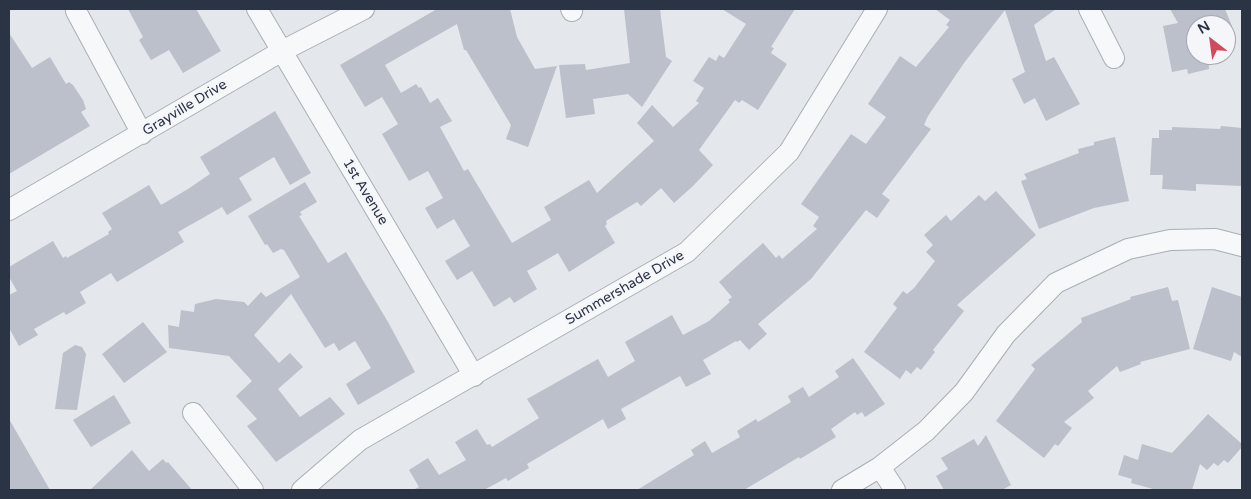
<!DOCTYPE html>
<html>
<head>
<meta charset="utf-8">
<style>
	body { margin:0 }
	#map { position:relative; width:1251px; height:499px; overflow:hidden; background:#e4e7ec; font-family:"Varela Round",sans-serif }
	canvas { display:block }
	.frame { position:absolute; inset:0; border:10px solid #2b3445; pointer-events:none }
	.north { position:absolute; left:1186px; top:15px; width:50px; height:50px; box-sizing:border-box; background:#f4f6f9; border:1px solid #a4a8b1; border-radius:50%; rotate:330deg; font-size:14px; font-weight:700; line-height:20px; text-align:center; color:#2b3445 }
	.north::after { content:''; display:block; margin:auto; width:18px; height:22px; background:#d1495b; clip-path:polygon(50% 0,100% 100%,50% 72%,0 100%) }
</style>
</head>
<body>
<div id="map">
<canvas width="1251" height="499"></canvas>
<div class="frame"></div>
<div class="north">N</div>
</div>
<script>
const c = document.querySelector('canvas').getContext('2d');
c.lineJoin = 'round';
function fillPath(path, color) {
  c.fillStyle = color;
  c.fill(path, 'evenodd');
}
function poly(rows) {
  const path = new Path2D();
  for (const r of rows) {
    path.moveTo(r[0], r[1]);
    for (let i = 2; i < r.length; i += 2) path.lineTo(r[i], r[i + 1]);
  }
  return path;
}
function stroke(path, color, width, dash) {
  c.strokeStyle = color;
  c.lineWidth = width;
  c.lineCap = dash ? 'butt' : 'round';
  c.setLineDash(dash || []);
  c.stroke(path);
}
function drawText(font, color, halo, rows, align = 'center') {
  c.font = font + ' "Varela Round",sans-serif';
  c.lineWidth = 4.5;
  c.setLineDash([]);
  c.textBaseline = 'middle';
  c.strokeStyle = halo;
  c.fillStyle = color;
  for (const [text, x, y, turn = 0] of rows) {
    c.save();
    c.translate(x, y);
    c.rotate((+turn || 0) * Math.PI / 180);
    c.textAlign = isNaN(turn) ? turn : align;
    if (halo) c.strokeText(text, 0, 0);
    c.fillText(text, 0, 0);
    c.restore();
  }
}
const building = poly([
	[128,9,196,9,221,51,183,73,169,50,151,60,139,40,143,37],
	[437,9,510,9,517,37,535,69,557,66,528,147,506,139,511,125,466,50,464,50,457,24,385,65,401,93,416,84,419,88,421,87,430,103,438,98,452,121,440,127,464,171,468,169,512,243,551,220,544,207,589,180,597,193,654,141,637,123,652,105,673,127,699,103,696,101,704,88,693,81,709,57,716,61,719,55,724,58,746,24,722,9,795,9,771,47,774,48,771,53,787,64,758,110,742,100,739,103,735,100,699,150,713,165,692,187,674,203,661,188,641,206,637,202,606,221,607,224,605,226,615,243,569,272,558,253,527,271,537,289,514,303,510,297,494,307,472,271,457,280,445,261,470,246,454,219,437,229,425,208,443,198,428,171,409,181,382,134,398,124,382,97,365,107,340,65],
	[624,9,660,9,666,57,672,61,642,107,628,94,593,99,595,114,566,118,559,65,585,64,586,70,630,63],
	[935,9,1056,9,1034,25,1046,61,1054,57,1080,104,1046,121,1035,98,1024,104,1012,79,1025,72,1005,10,964,63,928,116,924,125,931,129,882,194,890,200,877,218,866,210,811,279,758,324,767,334,749,350,740,340,737,342,736,341,703,360,711,374,686,387,680,376,621,409,626,419,608,429,603,419,527,464,529,468,508,481,506,478,484,490,413,490,419,487,409,470,428,458,439,475,466,460,455,442,477,429,487,445,490,444,492,447,539,418,527,399,598,359,608,377,635,361,625,342,672,315,683,335,709,321,730,302,728,300,732,297,719,282,763,243,776,258,779,255,782,259,817,229,813,226,819,217,801,204,851,134,866,144,886,117,868,104,900,56,916,67,949,27,946,25,950,20],
	[1170,9,1225,9,1232,26,1226,28,1226,25,1196,25,1196,55,1208,55,1209,69,1188,74,1187,69,1172,72,1163,26,1178,23],
	[9,33,32,68,50,57,66,84,69,82,73,85,83,100,86,109,81,112,90,126,9,174],
	[275,111,311,173,290,185,274,157,239,178,252,200,227,215,222,207,178,232,184,242,117,282,111,273,80,292,86,303,66,315,64,312,34,329,38,335,19,346,9,328,9,295,17,291,9,277,9,267,53,241,63,258,66,256,67,258,109,234,108,232,112,229,102,213,149,185,161,205,188,189,210,174,200,157],
	[1221,126,1242,128,1242,186,1196,184,1196,191,1162,189,1163,175,1150,175,1152,138,1159,138,1159,130,1172,130,1172,127,1220,129],
	[1115,137,1129,201,1094,208,1039,229,1021,181,1027,179,1024,174,1079,153,1078,149,1094,145,1094,142],
	[305,182,317,202,300,212,302,215,299,216,328,263,346,252,388,322,415,372,358,405,346,384,371,368,355,341,339,351,334,343,325,348,291,294,254,335,279,363,290,353,303,367,278,389,300,417,330,397,345,414,276,462,247,426,257,419,236,396,252,381,229,356,169,348,168,325,179,327,181,310,194,312,195,304,216,299,244,302,248,306,261,292,266,297,300,277,284,250,281,249,273,253,267,244,265,245,248,216],
	[996,191,1036,235,957,305,964,311,933,350,935,352,921,370,917,367,911,374,906,370,900,379,864,352,897,308,893,304,903,291,907,294,914,288,935,261,926,252,933,245,924,235,946,215,951,221,979,195,985,201],
	[1168,287,1172,301,1178,300,1190,349,1140,362,1141,364,1120,372,1117,366,1088,391,1094,398,1064,422,1072,428,1058,446,1055,444,1044,458,996,421,1035,369,1031,365,1082,322,1081,318,1131,299,1130,297],
	[1212,287,1242,297,1242,357,1234,352,1231,361,1193,349],
	[143,322,167,352,124,383,102,354],
	[75,345,82,347,86,354,77,410,55,409,63,353],
	[853,358,885,404,865,417,862,412,857,415,855,412,831,429,836,437,800,459,799,457,744,490,637,490,694,455,691,450,705,441,712,453,740,437,737,431,756,419,758,422,791,402,788,396,803,387,809,397,839,377,835,371],
	[114,395,131,423,91,447,73,420],
	[1208,414,1242,444,1242,447,1228,463,1224,460,1218,466,1214,463,1207,470,1200,464,1192,490,1157,490,1131,483,1132,479,1118,475,1124,455,1138,460,1142,444,1172,453],
	[9,419,50,490,9,490],
	[986,435,1011,485,1002,490,944,490,936,476,948,469,941,458,974,439,978,446],
	[132,450,149,471,163,459,166,463,168,462,192,490,90,490]
]);
const minor = poly([
	[257,9,474,376],
	[571,9,572,11],
	[1089,9,1114,58],
	[76,11,142,134],
	[9,210,282,51,364,9],
	[193,413,253,490],
	[880,467,895,490],
	[302,490,360,440,687,252,789,152,877,9],
	[842,490,880,467,926,431,964,392,1006,334,1056,283,1128,249,1170,240,1215,239,1242,246]
]);
const streetNames = [
	["Grayville Drive",185,108,-31],
	["1st Avenue",365,192,59],
	["Summershade Drive",625,288,-30]
];
fillPath(building, '#bbc0ca');
stroke(minor, '#a9aeb7', 22);
stroke(minor, '#f7f8fa', 20);
drawText('14px', '#2b3445', '#f4f6f9', streetNames);
</script>
</body>
</html>
